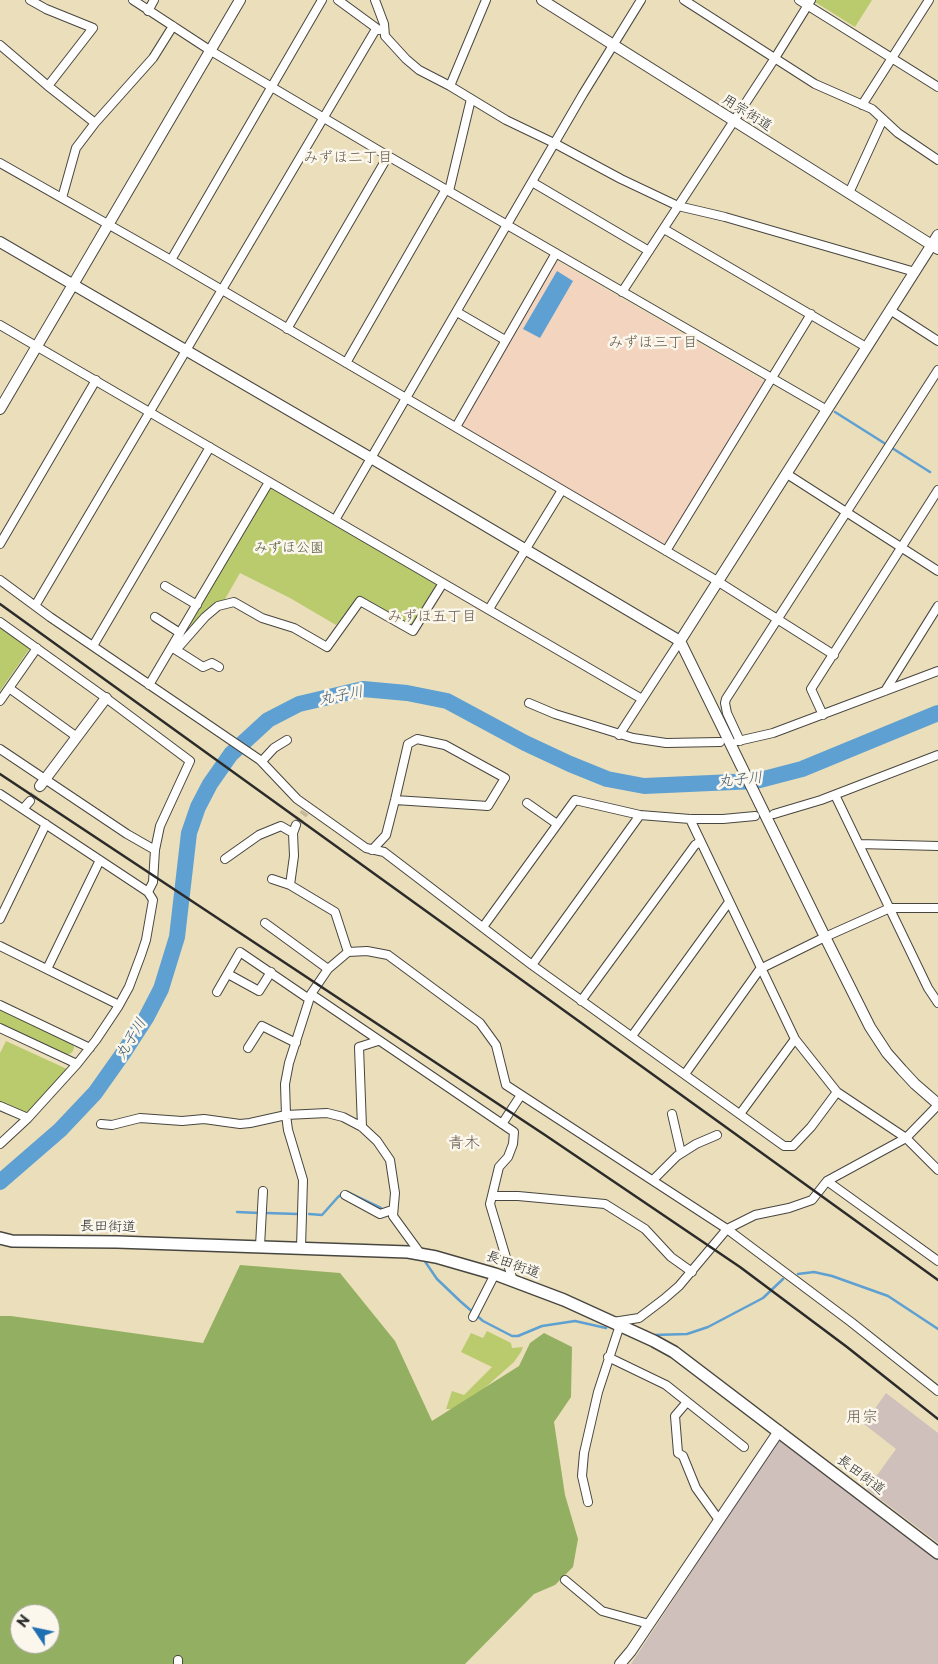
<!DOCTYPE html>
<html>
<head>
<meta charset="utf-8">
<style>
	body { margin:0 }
	#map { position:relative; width:938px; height:1664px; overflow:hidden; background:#ebdeba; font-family:"Playpen Sans",sans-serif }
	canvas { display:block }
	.north { position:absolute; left:10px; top:1604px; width:50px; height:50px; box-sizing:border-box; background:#fbf7ec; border:1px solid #a8a59f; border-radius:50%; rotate:304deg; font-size:14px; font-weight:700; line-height:20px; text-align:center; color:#2b2b2b }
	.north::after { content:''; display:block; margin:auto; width:18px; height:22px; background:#1f6fb2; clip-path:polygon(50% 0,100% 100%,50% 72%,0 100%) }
</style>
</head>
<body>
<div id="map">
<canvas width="938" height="1664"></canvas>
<div class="north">N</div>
</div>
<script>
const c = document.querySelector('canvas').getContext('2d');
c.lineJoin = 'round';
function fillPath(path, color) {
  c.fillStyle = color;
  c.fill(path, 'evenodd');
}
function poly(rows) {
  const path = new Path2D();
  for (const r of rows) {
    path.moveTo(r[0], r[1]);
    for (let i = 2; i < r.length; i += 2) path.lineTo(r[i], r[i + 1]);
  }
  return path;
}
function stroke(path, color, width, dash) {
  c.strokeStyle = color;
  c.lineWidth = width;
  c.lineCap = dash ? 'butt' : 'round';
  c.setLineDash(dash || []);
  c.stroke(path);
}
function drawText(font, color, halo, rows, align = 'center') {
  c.font = font + ' "Playpen Sans","Klee One",sans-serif';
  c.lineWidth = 5;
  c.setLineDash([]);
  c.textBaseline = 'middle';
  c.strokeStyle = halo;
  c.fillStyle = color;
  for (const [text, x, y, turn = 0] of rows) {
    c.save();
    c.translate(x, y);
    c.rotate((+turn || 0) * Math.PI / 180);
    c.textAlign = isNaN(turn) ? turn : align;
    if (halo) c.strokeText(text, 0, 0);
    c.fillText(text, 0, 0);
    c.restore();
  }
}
const built = poly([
	[555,260,767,383,668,545,662,546,459,426]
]);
const industrial = poly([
	[886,1393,938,1433,938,1543,867,1489,896,1449,864,1424],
	[780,1437,938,1557,938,1664,631,1664]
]);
const green = poly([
	[816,0,872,0,855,27,815,2],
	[273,487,437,583,411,626,359,597,336,625,290,598,240,573,225,599,189,627,268,489],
	[0,627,30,648,0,691],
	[0,1008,72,1043,74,1047,73,1051,70,1054,66,1054,0,1024],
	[6,1041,67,1069,25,1115,0,1103,0,1053],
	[487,1331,511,1343,512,1348,523,1347,521,1352,514,1362,461,1409,446,1409,452,1391,464,1395,492,1367,461,1352,471,1333,483,1338]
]);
const forest = poly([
	[240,1265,340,1273,395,1341,432,1421,519,1366,530,1343,544,1333,572,1347,571,1397,554,1422,565,1495,578,1539,573,1567,555,1585,534,1594,465,1664,0,1664,0,1316,11,1316,203,1343],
	[20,1614,50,1614,50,1644,20,1644]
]);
const water = poly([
	[557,271,573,281,540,338,523,329]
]);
const stream = poly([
	[835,412,930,472],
	[237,1212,259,1213],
	[266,1213,298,1214],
	[309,1214,322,1215,338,1197,343,1193,347,1192,381,1208],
	[424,1260,437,1279,460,1301,483,1321,512,1336,518,1336,542,1326,575,1321,606,1328],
	[798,1274,814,1272,832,1276,888,1296,938,1329],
	[654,1335,687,1334,708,1327,763,1298,783,1279]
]);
const river = poly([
	[0,1182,60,1130,95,1093,124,1052,146,1018,161,989,177,937,189,833,198,807,210,784,231,754,268,720,299,704,363,689,407,693,447,701,525,743,570,764,607,779,644,786,756,781,802,769,938,713]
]);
const minorTunnel = poly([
	[30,801,40,786],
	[296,825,305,812]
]);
const minor = poly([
	[133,0,211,51,388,156,827,410],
	[338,0,379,30],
	[375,0,384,24,385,36,406,59,419,70,450,86,506,120,554,143,621,179,678,206,725,217,915,272],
	[684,0,815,84,872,109,898,133,938,160],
	[799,0,938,87],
	[148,11,154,0],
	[0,45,48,86,93,28,46,9,30,0],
	[48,86,95,123],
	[450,86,486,0],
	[862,105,929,0],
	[0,163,171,260,714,579,834,655],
	[532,182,649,251],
	[449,191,471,99],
	[849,193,883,119],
	[62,198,76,148,95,123,153,58,173,26],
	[664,229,866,347],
	[171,260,322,0],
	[622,292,775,58,811,0],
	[890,310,938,341],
	[457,312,505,340],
	[0,325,642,699],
	[287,329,388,156],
	[346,363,446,189],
	[456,427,556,253],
	[787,474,938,571],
	[335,520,583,94,641,0],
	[0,544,96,380],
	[666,551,811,314],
	[0,580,50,617,260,760,297,799,366,848,384,852,532,965,784,1146,793,1146,811,1127,837,1092,906,1138,827,1181,812,1200,789,1208,755,1215,727,1229,679,1286,664,1299,639,1318,613,1322],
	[165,586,197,605],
	[35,606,376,29],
	[489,609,562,490],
	[155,617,180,633],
	[0,622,106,698,190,761,160,826,155,850,153,882,148,892],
	[93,646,210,447],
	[173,648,203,667,212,663,219,667],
	[176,650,205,617,218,606,234,602,262,618,294,628,327,647,360,601,413,631,443,583],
	[149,685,269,482],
	[9,688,77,737],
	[885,691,938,606],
	[0,701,37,648],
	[529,703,555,714,633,738,666,743,720,742],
	[823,715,811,689,938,490],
	[619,735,680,641],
	[738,741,773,733,938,671],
	[740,741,727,713,725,703,726,699,938,370],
	[0,749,127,834,155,850],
	[262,761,274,748,287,740],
	[0,794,148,892,153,900,146,940,141,955,129,987,118,1007,96,1040,77,1064,28,1118,0,1144],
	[835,795,928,988,938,1003],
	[527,803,557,824],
	[23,809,30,801],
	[774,814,821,800,938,755],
	[690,819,795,1039,837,1092],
	[859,844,938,846],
	[372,850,386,835,395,800,408,744,417,739,445,745,505,778,488,806,395,800],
	[225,859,259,835,281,826,293,833,296,825],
	[272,879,290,885,335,912,348,952],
	[290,885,294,856,293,833],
	[0,919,46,824],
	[265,923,328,969],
	[483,927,575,800,640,815,690,819,723,819,755,816],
	[0,946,119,1005],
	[532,965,640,815],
	[47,969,100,860],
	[228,974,259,991,271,972],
	[217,992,240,952,309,999],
	[311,994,514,1132,513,1144,508,1157,499,1167,490,1204,513,1281],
	[581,1001,695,845,700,842],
	[0,1005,90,1048],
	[0,1028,77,1064],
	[632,1036,729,902],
	[248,1048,262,1026,296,1043],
	[685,1074,760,969,825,937,890,908,938,908],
	[938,1105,906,1138,938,1170],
	[0,1106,28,1118],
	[672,1114,681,1153],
	[740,1114,795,1039],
	[101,1124,112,1125,140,1118,182,1121,204,1119,240,1124,250,1123,286,1115,327,1113,343,1117,362,1127,377,1141,390,1160,395,1193,393,1216,420,1253],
	[502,1124,521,1095],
	[362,1127,359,1047,378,1041],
	[653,1180,677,1156,696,1144,717,1135],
	[827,1181,938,1261],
	[345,1195,380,1214,392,1210],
	[492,1196,518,1196,605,1204,645,1229,671,1257,692,1272],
	[260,1246,263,1191],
	[301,1248,303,1180,288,1130,286,1115,285,1084,289,1063,311,994,328,969,348,952,367,951,388,955,480,1023,496,1045,506,1085,727,1229,851,1322,938,1391],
	[473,1317,495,1274],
	[608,1357,666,1385,744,1447],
	[687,1402,675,1416,678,1453,683,1456,696,1488,719,1520],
	[588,1502,582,1476,584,1453,598,1392,620,1325],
	[565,1580,602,1611,649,1624],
	[178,1664,178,1660]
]);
const tertiary = poly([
	[542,0,938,249],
	[0,242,371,458,680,641,825,937,870,1027,887,1053,902,1070,915,1084,938,1104],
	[0,409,240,0],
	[680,641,938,235],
	[40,786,106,698],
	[620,1664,631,1651,779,1431]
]);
const secondary = poly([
	[0,1238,12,1241,117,1242,408,1252,436,1257,495,1274,564,1300,654,1341,674,1352,938,1553]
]);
const rail = poly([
	[0,604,938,1280],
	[0,774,545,1135,740,1267,847,1347,938,1419]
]);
const streetNames = [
	["用宗街道",747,113,32],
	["長田街道",108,1227,1],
	["長田街道",513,1265,19],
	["長田街道",861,1475,37]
];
const parkNames = [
	["みずほ公園",289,548]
];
const neighbourhoodNames = [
	["みずほ二丁目",348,158],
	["みずほ三丁目",653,343],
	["みずほ五丁目",432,617]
];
const waterNames = [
	["丸子川",341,696,-11],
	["丸子川",740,780,-6],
	["丸子川",131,1039,-59]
];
const quarterNames = [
	["青木",464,1144],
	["用宗",862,1418]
];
fillPath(built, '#f3d4bf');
fillPath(industrial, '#cfc0bb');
fillPath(green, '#bacb6e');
fillPath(forest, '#93af61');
fillPath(water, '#5ea0d2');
stroke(stream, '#5ea0d2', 2.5);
stroke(river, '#5ea0d2', 16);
stroke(minorTunnel, '#c5ba9d', 8, [8, 4]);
stroke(minor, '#484640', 10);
stroke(tertiary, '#484640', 12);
stroke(secondary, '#484640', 14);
stroke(minor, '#fff', 8);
stroke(tertiary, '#fff', 10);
stroke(secondary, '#fff', 11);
stroke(rail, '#2b2b2b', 2.5);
drawText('14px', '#2b2b2b', '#fbf7ec', streetNames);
drawText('14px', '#565b3f', '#fbf7ec', parkNames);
drawText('15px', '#675b4d', '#fbf7ec', neighbourhoodNames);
drawText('italic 15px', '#3f5a6e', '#fbf7ec', waterNames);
drawText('16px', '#675b4d', '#fbf7ec', quarterNames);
</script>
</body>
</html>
